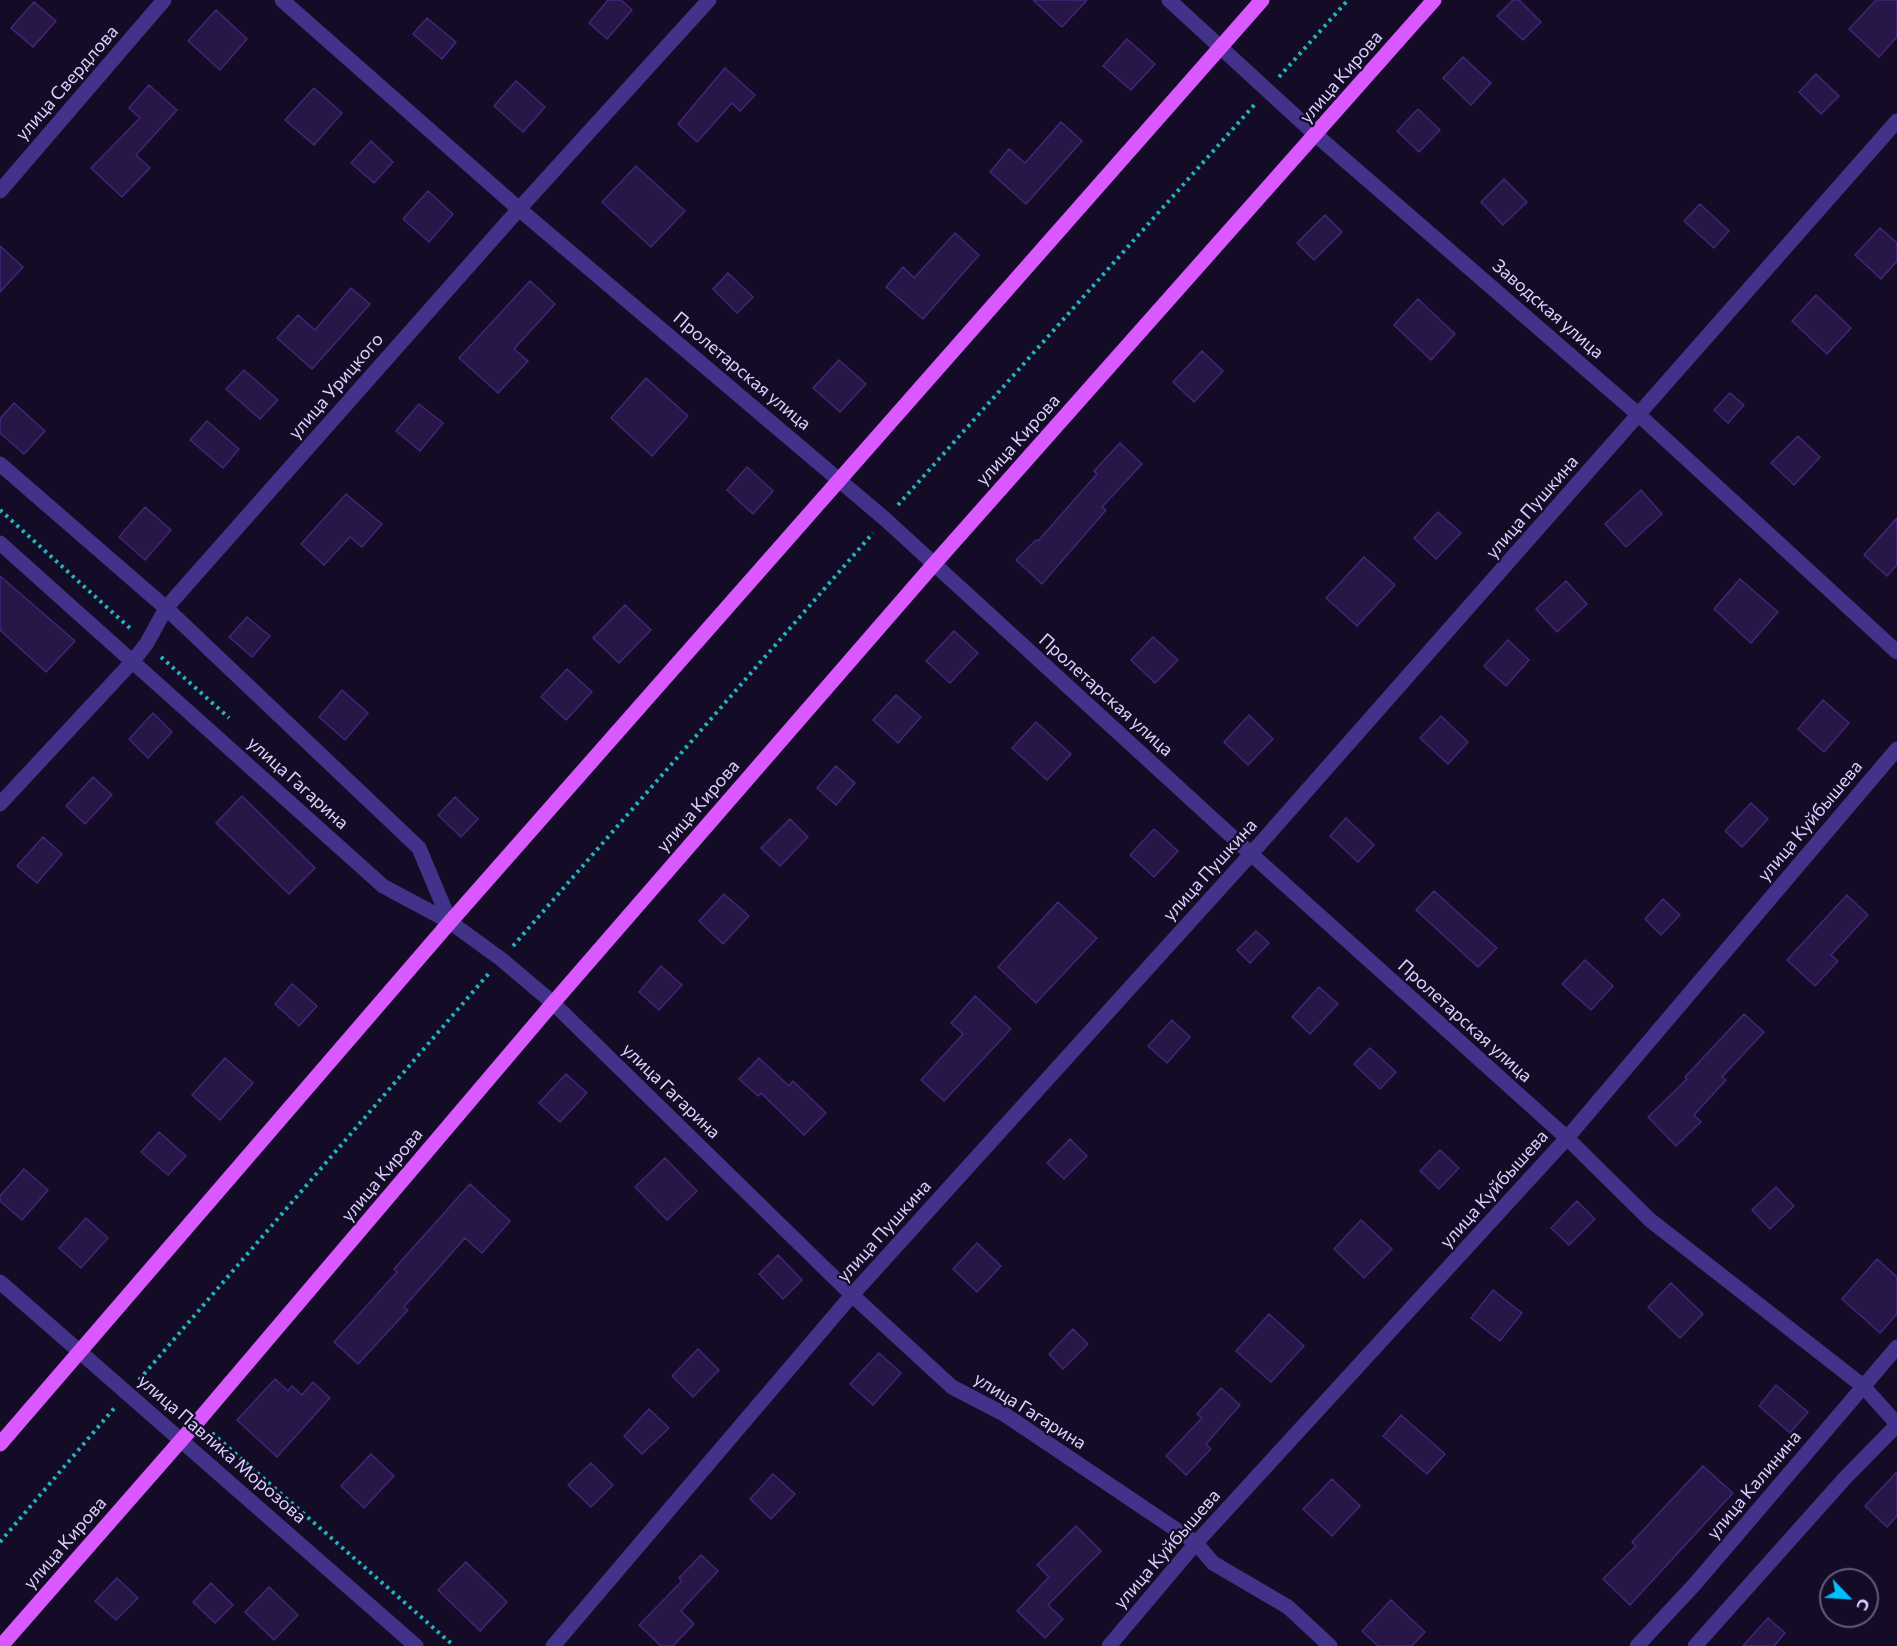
<!DOCTYPE html>
<html>
<head>
<meta charset="utf-8">
<style>
	body { margin:0 }
	#map { position:relative; width:1897px; height:1646px; overflow:hidden; background:#140c26; font-family:Commissioner,sans-serif }
	canvas { display:block }
	.north { position:absolute; left:1819px; top:1568px; width:60px; height:60px; box-sizing:border-box; background:#140c26; border:2px solid #645b7d; border-radius:50%; rotate:115deg; font-size:16px; font-weight:700; line-height:24px; text-align:center; color:#ddd1ff }
	.north::after { content:''; display:block; margin:auto; width:21px; height:27px; background:#00befc; clip-path:polygon(50% 0,100% 100%,50% 72%,0 100%) }
</style>
</head>
<body>
<div id="map">
<canvas width="1897" height="1646"></canvas>
<div class="north">С</div>
</div>
<script>
const c = document.querySelector('canvas').getContext('2d');
c.lineJoin = 'round';
function fillPath(path, color) {
  c.fillStyle = color;
  c.fill(path, 'evenodd');
}
function poly(rows) {
  const path = new Path2D();
  for (const r of rows) {
    path.moveTo(r[0], r[1]);
    for (let i = 2; i < r.length; i += 2) path.lineTo(r[i], r[i + 1]);
  }
  return path;
}
function stroke(path, color, width, dash) {
  c.strokeStyle = color;
  c.lineWidth = width;
  c.lineCap = dash ? 'butt' : 'round';
  c.setLineDash(dash || []);
  c.stroke(path);
}
function drawText(font, color, halo, rows, align = 'center') {
  c.font = font + ' Commissioner,sans-serif';
  c.lineWidth = 4.5;
  c.setLineDash([]);
  c.textBaseline = 'middle';
  c.strokeStyle = halo;
  c.fillStyle = color;
  for (const [text, x, y, turn = 0] of rows) {
    c.save();
    c.translate(x, y);
    c.rotate((+turn || 0) * Math.PI / 180);
    c.textAlign = isNaN(turn) ? turn : align;
    if (halo) c.strokeText(text, 0, 0);
    c.fillText(text, 0, 0);
    c.restore();
  }
}
const building = poly([
	[608,0,621,0,632,10,607,39,589,23,608,0],
	[1033,0,1087,0,1062,27,1033,0],
	[1513,0,1519,0,1541,22,1523,40,1497,16,1513,0],
	[1876,0,1897,0,1897,37,1879,57,1849,29,1876,0],
	[34,2,56,21,33,47,11,28,34,2],
	[216,10,247,39,220,70,188,41,216,10],
	[427,18,456,42,442,59,413,34,427,18],
	[1127,39,1155,64,1131,90,1103,66,1127,39],
	[1463,57,1491,83,1471,105,1443,78,1463,57],
	[725,68,755,95,740,111,732,103,697,142,678,124,725,68],
	[1816,74,1839,96,1821,114,1799,92,1816,74],
	[516,81,545,107,523,132,494,106,516,81],
	[149,85,177,110,136,155,150,168,122,197,91,168,140,118,129,108,149,85],
	[314,88,342,113,314,145,285,120,314,88],
	[1418,109,1440,130,1419,152,1397,131,1418,109],
	[1061,122,1082,141,1026,204,990,172,1009,149,1025,163,1061,122],
	[371,141,393,162,374,183,351,163,371,141],
	[636,166,685,211,651,247,602,202,636,166],
	[1504,179,1527,202,1503,225,1481,202,1504,179],
	[428,191,453,214,429,242,403,219,428,191],
	[1700,204,1729,231,1714,248,1684,221,1700,204],
	[1325,215,1342,232,1314,260,1297,243,1325,215],
	[1880,228,1897,243,1897,261,1881,279,1855,255,1880,228],
	[955,233,979,255,923,319,886,287,903,267,914,278,955,233],
	[0,246,23,267,0,292,0,246],
	[728,273,753,297,737,313,713,289,728,273],
	[530,281,555,304,514,349,528,361,498,393,459,358,530,281],
	[351,288,370,304,312,369,277,338,298,315,315,330,351,288],
	[1816,295,1851,328,1827,354,1792,321,1816,295],
	[1418,299,1455,334,1431,360,1394,325,1418,299],
	[1202,351,1223,371,1194,402,1173,382,1202,351],
	[839,360,866,384,840,412,813,388,839,360],
	[244,370,278,400,260,419,226,389,244,370],
	[646,378,688,416,652,456,611,418,646,378],
	[1730,393,1744,405,1728,423,1714,410,1730,393],
	[14,403,45,431,24,454,0,433,0,419,14,403],
	[419,404,443,423,420,451,396,431,419,404],
	[207,421,239,449,223,468,190,440,207,421],
	[1798,436,1820,457,1794,485,1771,463,1798,436],
	[1120,443,1142,464,1102,507,1106,510,1042,584,1016,560,1036,540,1038,541,1097,474,1094,471,1120,443],
	[747,467,773,491,753,514,727,490,747,467],
	[1641,490,1662,514,1626,547,1605,524,1641,490],
	[346,494,382,524,362,547,350,537,324,565,301,544,346,494],
	[145,507,171,530,145,560,119,537,145,507],
	[1438,512,1461,533,1436,559,1414,538,1438,512],
	[1897,518,1897,565,1887,576,1864,555,1897,518],
	[1364,557,1395,585,1357,626,1326,598,1364,557],
	[0,576,75,641,46,672,0,630,0,576],
	[1740,579,1778,612,1751,643,1714,609,1740,579],
	[1566,581,1587,604,1557,632,1536,609,1566,581],
	[625,605,651,630,619,663,593,638,625,605],
	[247,617,270,636,252,657,229,637,247,617],
	[954,631,978,653,950,683,926,661,954,631],
	[1153,637,1178,660,1155,683,1131,660,1153,637],
	[1508,640,1529,660,1506,686,1484,666,1508,640],
	[567,669,592,692,566,720,541,697,567,669],
	[342,690,368,713,345,740,319,717,342,690],
	[896,695,921,717,898,743,873,720,896,695],
	[1823,700,1849,723,1824,752,1798,729,1823,700],
	[153,713,172,732,148,758,129,739,153,713],
	[1249,715,1273,739,1248,765,1224,742,1249,715],
	[1441,716,1468,742,1448,764,1420,738,1441,716],
	[1036,722,1071,754,1047,780,1012,748,1036,722],
	[836,766,855,783,836,805,817,788,836,766],
	[93,777,112,795,85,824,66,806,93,777],
	[242,796,315,868,289,894,216,823,242,796],
	[455,797,478,819,461,837,438,815,455,797],
	[1751,803,1768,819,1742,847,1725,831,1751,803],
	[1346,818,1374,845,1358,862,1330,836,1346,818],
	[790,819,808,837,780,866,761,848,790,819],
	[1154,829,1178,851,1154,877,1130,855,1154,829],
	[43,837,62,854,37,883,17,866,43,837],
	[1434,891,1497,948,1478,967,1416,910,1434,891],
	[724,894,749,916,723,944,699,921,724,894],
	[1847,895,1868,915,1831,955,1838,961,1815,986,1787,960,1847,895],
	[1663,899,1680,915,1661,935,1645,919,1663,899],
	[1058,902,1097,938,1036,1003,998,967,1058,902],
	[1256,931,1269,943,1250,963,1237,950,1256,931],
	[1585,960,1613,986,1591,1010,1562,984,1585,960],
	[661,966,682,985,659,1010,639,992,661,966],
	[292,984,317,1006,299,1026,275,1004,292,984],
	[1319,987,1338,1004,1310,1034,1292,1017,1319,987],
	[975,996,1011,1029,944,1101,921,1080,963,1034,951,1023,975,996],
	[1744,1014,1764,1032,1722,1077,1726,1080,1694,1115,1701,1122,1676,1146,1648,1117,1687,1079,1685,1077,1744,1014],
	[1172,1020,1190,1037,1167,1063,1148,1046,1172,1020],
	[1370,1048,1396,1072,1380,1089,1354,1064,1370,1048],
	[225,1058,253,1083,220,1120,192,1095,225,1058],
	[759,1058,789,1086,793,1081,826,1113,804,1135,761,1093,758,1096,739,1079,759,1058],
	[566,1074,587,1093,560,1122,539,1103,566,1074],
	[159,1132,186,1156,168,1175,141,1152,159,1132],
	[1070,1139,1087,1156,1064,1179,1047,1163,1070,1139],
	[1440,1150,1459,1168,1439,1189,1420,1171,1440,1150],
	[665,1158,697,1191,667,1220,635,1187,665,1158],
	[24,1169,48,1190,22,1220,0,1201,0,1196,24,1169],
	[470,1184,510,1221,482,1253,465,1238,404,1307,408,1310,358,1364,334,1342,397,1272,394,1269,470,1184],
	[1776,1187,1794,1206,1770,1229,1752,1210,1776,1187],
	[1577,1201,1595,1219,1569,1245,1551,1228,1577,1201],
	[86,1218,108,1238,81,1268,59,1248,86,1218],
	[1361,1220,1392,1249,1364,1278,1334,1249,1361,1220],
	[977,1243,1001,1266,977,1292,953,1269,977,1243],
	[778,1255,802,1280,783,1299,759,1274,778,1255],
	[1877,1259,1897,1277,1897,1314,1880,1333,1842,1299,1877,1259],
	[1671,1283,1703,1314,1680,1338,1648,1307,1671,1283],
	[1493,1290,1522,1313,1500,1341,1471,1318,1493,1290],
	[1269,1314,1304,1346,1271,1382,1236,1351,1269,1314],
	[1073,1329,1088,1344,1063,1369,1049,1354,1073,1329],
	[698,1349,719,1370,693,1397,672,1376,698,1349],
	[879,1353,901,1373,873,1405,850,1384,879,1353],
	[275,1379,288,1391,292,1386,302,1395,313,1382,330,1398,277,1457,237,1420,275,1379],
	[1776,1385,1808,1412,1790,1433,1759,1406,1776,1385],
	[1221,1388,1240,1405,1206,1444,1211,1449,1186,1475,1166,1456,1202,1418,1197,1414,1221,1388],
	[649,1409,669,1428,642,1454,624,1436,649,1409],
	[1401,1415,1445,1454,1427,1474,1383,1436,1401,1415],
	[371,1454,394,1476,364,1508,341,1486,371,1454],
	[591,1463,613,1485,591,1507,568,1485,591,1463],
	[1703,1466,1733,1493,1630,1605,1603,1579,1636,1546,1632,1542,1703,1466],
	[1897,1472,1897,1516,1887,1527,1865,1506,1897,1472],
	[773,1474,795,1494,771,1519,750,1499,773,1474],
	[1332,1479,1360,1506,1332,1536,1303,1509,1332,1479],
	[1076,1526,1101,1551,1048,1605,1063,1619,1045,1638,1017,1611,1049,1577,1037,1565,1076,1526],
	[701,1555,718,1571,681,1611,694,1624,673,1646,661,1646,639,1625,682,1581,679,1578,701,1555],
	[466,1562,507,1602,480,1631,438,1590,466,1562],
	[117,1578,138,1598,116,1620,95,1601,117,1578],
	[211,1583,233,1605,215,1623,193,1602,211,1583],
	[269,1587,298,1615,274,1640,245,1612,269,1587],
	[1391,1600,1425,1632,1412,1646,1378,1646,1362,1631,1391,1600],
	[1768,1618,1785,1633,1774,1646,1743,1646,1768,1618]
]);
const path = poly([
	[1279,77,1348,0],
	[898,505,1256,103],
	[0,510,133,631],
	[161,657,229,718],
	[513,946,873,533],
	[139,1380,490,972],
	[212,1433,454,1646],
	[0,1542,116,1406]
]);
const lane = poly([
	[0,464,166,608,419,848,450,922]
]);
const street = poly([
	[282,0,519,209,885,519,1251,854,1567,1138,1650,1220,1863,1386,1897,1424],
	[1169,0,1316,135,1639,415,1897,652],
	[0,191,164,0],
	[0,543,383,886,450,922,501,959,553,1003,852,1295,952,1387,1004,1414,1196,1543,1213,1563,1288,1607,1330,1646],
	[0,804,133,661,147,643,166,608,519,209,709,0],
	[0,1282,416,1646],
	[553,1646,852,1295,1251,854,1897,121],
	[1109,1646,1196,1543,1567,1138,1897,749],
	[1637,1646,1695,1584,1897,1347],
	[1695,1646,1845,1478,1897,1425]
]);
const primary = poly([
	[0,1444,450,922,1262,0],
	[1,1646,198,1421,553,1003,934,564,1434,0]
]);
const streetNames = [
	["улица Кирова",1341,77,-49],
	["улица Свердлова",67,83,-49],
	["Заводская улица",1548,309,41],
	["Пролетарская улица",742,371,40],
	["улица Урицкого",336,386,-49],
	["улица Кирова",1018,440,-48],
	["улица Пушкина",1532,507,-49],
	["Пролетарская улица",1106,695,42],
	["улица Гагарина",298,783,42],
	["улица Кирова",698,806,-49],
	["улица Куйбышева",1810,821,-50],
	["улица Пушкина",1210,870,-48],
	["Пролетарская улица",1465,1021,42],
	["улица Гагарина",671,1091,44],
	["улица Кирова",382,1175,-50],
	["улица Куйбышева",1494,1189,-48],
	["улица Пушкина",884,1231,-48],
	["улица Гагарина",1030,1411,32],
	["улица Павлика Морозова",222,1449,41],
	["улица Калинина",1754,1485,-50],
	["улица Кирова",65,1543,-49],
	["улица Куйбышева",1167,1549,-49]
];
fillPath(building, '#281648');
stroke(building, '#422677', 1.5);
stroke(path, '#22b4c1', 4, [3, 4.5]);
stroke(lane, '#423289', 15);
stroke(street, '#423289', 15);
stroke(primary, '#d958ff', 15);
drawText('18px', '#ddd1ff', '#140c26', streetNames);
</script>
</body>
</html>
